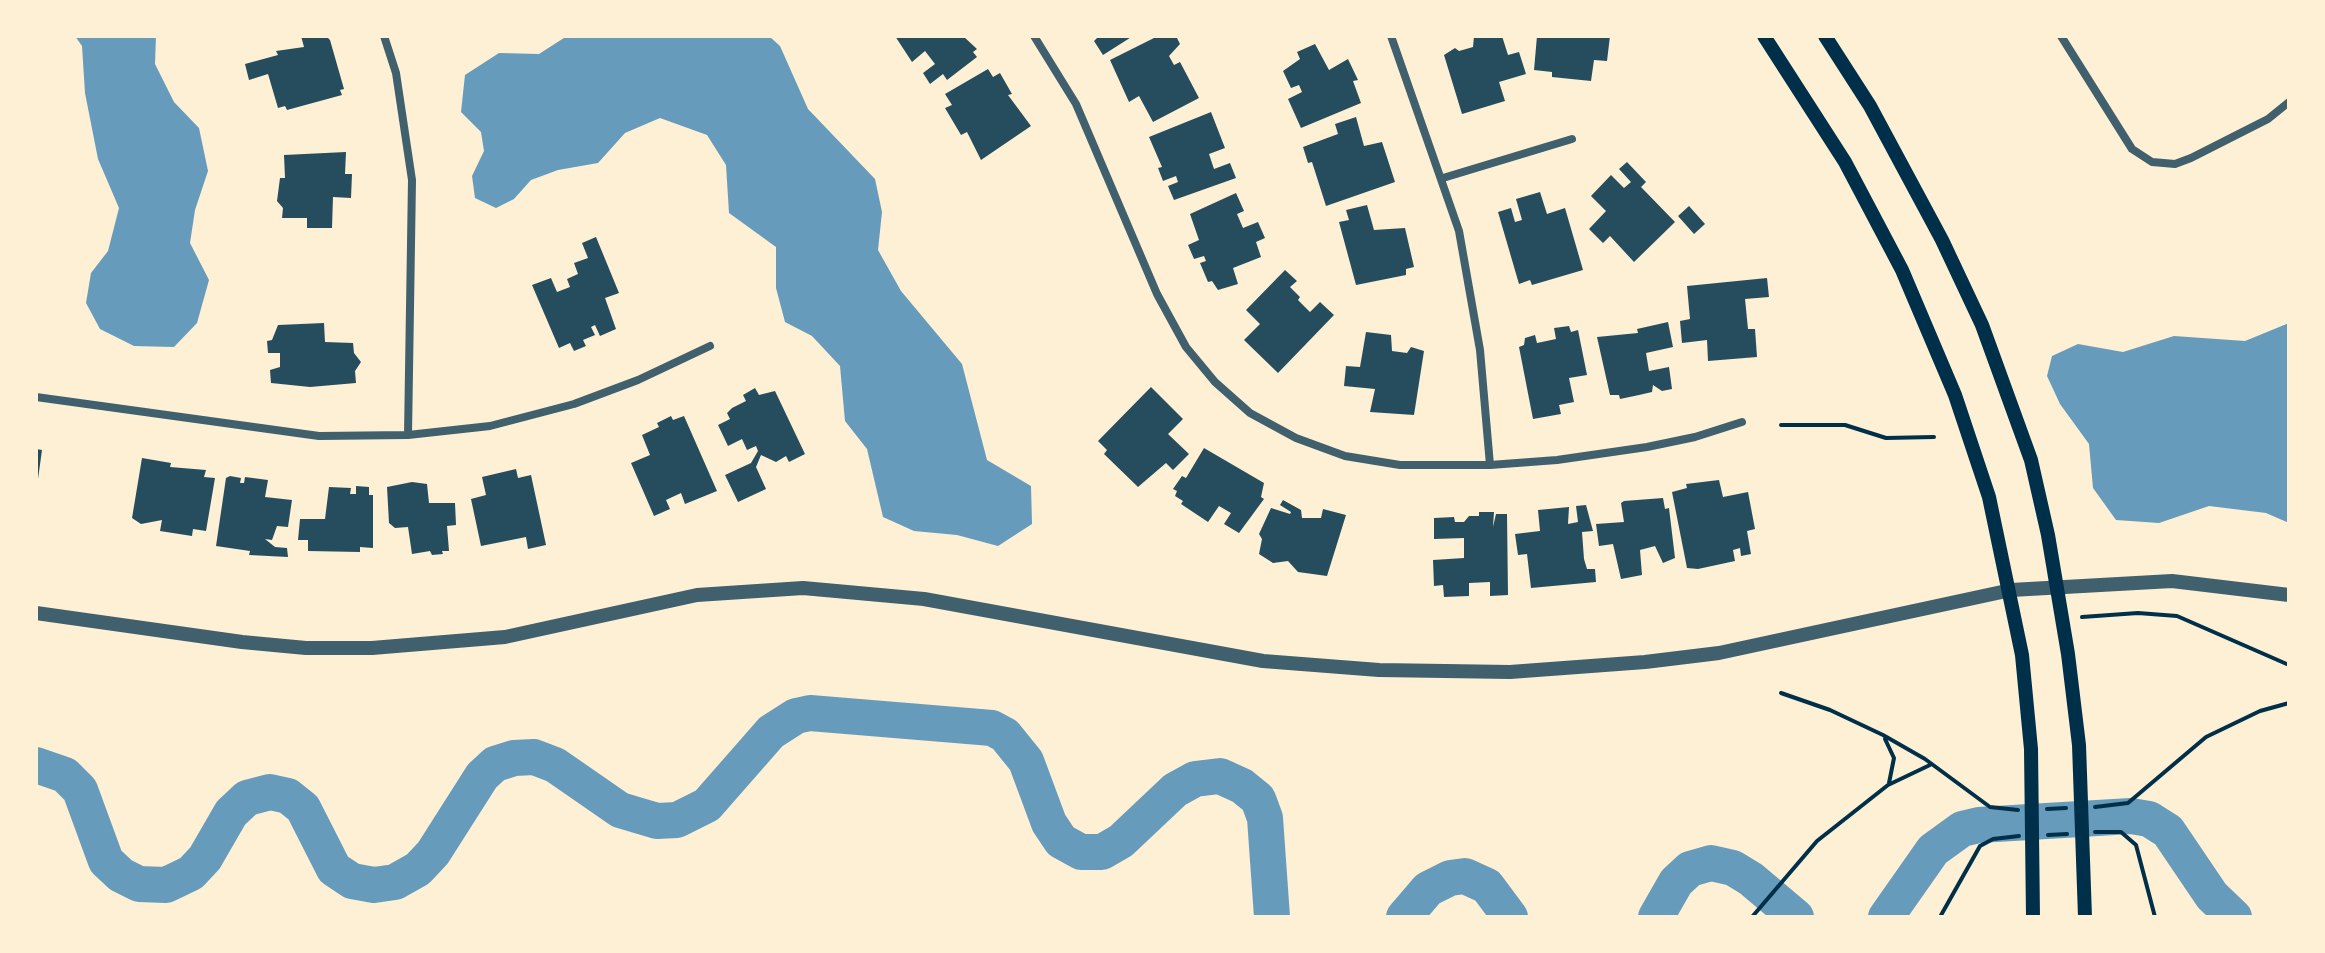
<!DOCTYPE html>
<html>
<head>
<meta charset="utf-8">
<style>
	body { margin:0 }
	#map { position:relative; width:2325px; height:953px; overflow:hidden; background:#fdf0d5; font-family:"Asap Condensed",sans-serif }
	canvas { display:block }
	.frame { position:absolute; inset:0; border:38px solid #fdf0d5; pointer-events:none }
</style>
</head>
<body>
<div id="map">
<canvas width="2325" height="953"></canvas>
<div class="frame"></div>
</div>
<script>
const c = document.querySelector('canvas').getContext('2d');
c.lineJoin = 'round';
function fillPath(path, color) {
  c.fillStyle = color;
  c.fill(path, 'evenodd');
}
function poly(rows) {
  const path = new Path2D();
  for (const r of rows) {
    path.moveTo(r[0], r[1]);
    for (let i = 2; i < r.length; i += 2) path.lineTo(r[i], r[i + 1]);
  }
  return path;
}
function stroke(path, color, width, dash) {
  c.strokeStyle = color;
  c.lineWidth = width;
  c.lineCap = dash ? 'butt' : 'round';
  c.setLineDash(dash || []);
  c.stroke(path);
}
const water = poly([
	[75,36,156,36,155,64,174,102,199,128,208,171,195,210,190,243,209,280,197,323,174,347,134,346,100,329,86,303,91,273,108,251,119,208,98,159,85,93,82,46],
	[567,36,769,36,780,46,808,109,875,179,882,212,878,250,901,291,962,364,987,460,1031,486,1032,524,998,546,957,535,914,531,883,517,867,449,845,421,840,366,812,336,785,322,776,288,776,247,729,213,726,165,707,135,660,118,625,133,598,163,558,170,531,180,514,199,496,208,475,198,472,176,484,151,481,132,461,112,465,75,499,53,539,54],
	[2289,323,2289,523,2266,513,2209,506,2159,523,2116,520,2093,488,2089,444,2060,404,2047,376,2052,356,2078,344,2123,352,2174,336,2245,341]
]);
const river = poly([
	[36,765,65,775,80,790,106,861,121,875,139,884,166,885,191,873,205,858,231,813,247,798,270,792,288,796,303,808,334,869,352,881,374,885,395,882,418,869,433,853,482,776,495,764,514,758,534,757,555,765,620,810,657,821,677,820,707,805,771,732,796,716,810,713,992,728,1005,735,1026,761,1049,823,1061,841,1081,852,1102,852,1121,841,1175,790,1195,779,1220,776,1242,786,1258,799,1265,818,1272,917],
	[1404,917,1428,889,1450,878,1465,876,1487,886,1510,917],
	[1656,917,1676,882,1690,869,1711,863,1733,868,1751,879,1796,917],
	[1886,917,1933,850,1962,829,1979,825,2131,816,2149,819,2168,831,2212,896,2234,917]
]);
const building = poly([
	[301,36,326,36,330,40,344,89,340,90,342,95,287,110,285,106,278,108,268,74,249,80,245,64,278,55,276,51,304,47],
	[895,36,963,36,977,49,973,52,977,57,947,80,943,74,930,84,923,73,935,64,925,51,912,62],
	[1133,36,1103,55,1094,41,1099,36],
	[1158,36,1176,36,1180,44,1169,56,1174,65,1180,62,1199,98,1153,122,1139,96,1129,102,1110,60],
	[1474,36,1502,36,1508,55,1519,52,1526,74,1499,82,1505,101,1462,114,1444,55,1455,48,1459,51,1473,47],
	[1537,36,1610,36,1607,61,1594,60,1591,81,1552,77,1552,72,1534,70],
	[1315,44,1329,70,1348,59,1358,80,1353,81,1361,103,1301,128,1288,99,1302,92,1299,85,1291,88,1283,71,1300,59,1297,52],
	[988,69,993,77,1000,73,1012,94,1008,95,1031,126,981,160,967,132,961,135,945,108,952,105,945,94],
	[1211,112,1225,148,1209,154,1214,169,1230,163,1236,178,1174,200,1168,186,1178,182,1176,176,1163,181,1158,168,1162,167,1149,137],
	[1356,117,1364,146,1382,142,1395,182,1326,206,1312,162,1308,163,1303,147,1338,134,1335,124],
	[346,152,345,174,352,174,351,198,333,197,332,228,307,228,307,218,282,218,283,208,277,201,280,178,285,178,284,155],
	[1627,162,1646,182,1641,187,1675,222,1634,262,1610,236,1603,243,1589,229,1606,211,1591,196,1611,175,1624,188,1631,182,1619,169],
	[1540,192,1547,214,1565,208,1583,270,1532,285,1530,280,1519,284,1498,212,1511,208,1515,222,1522,220,1516,199],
	[1236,193,1244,211,1237,214,1243,228,1258,222,1265,238,1256,242,1261,257,1233,268,1238,284,1218,290,1212,281,1208,282,1200,263,1206,261,1204,256,1194,259,1188,245,1199,240,1190,214],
	[1367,205,1374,230,1405,228,1414,267,1406,269,1406,275,1356,285,1339,222,1349,220,1346,210],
	[1689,206,1705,224,1694,234,1678,216],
	[596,237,619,293,605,298,616,329,600,336,595,325,591,327,595,335,583,340,586,346,574,351,570,343,559,348,532,285,551,278,557,292,570,287,567,279,578,274,574,263,588,258,582,243],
	[1285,270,1297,281,1290,287,1300,297,1298,300,1310,312,1320,302,1334,315,1278,373,1244,340,1260,324,1246,310],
	[1767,278,1769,297,1745,299,1748,329,1755,329,1757,357,1708,361,1707,340,1682,343,1680,321,1690,319,1687,286],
	[1668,322,1673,347,1646,353,1649,371,1669,367,1672,389,1662,391,1653,385,1652,392,1639,395,1620,399,1619,395,1610,395,1597,337,1638,333,1637,329],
	[324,323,325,342,353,343,354,353,361,362,355,371,356,383,310,387,271,383,270,370,280,367,280,353,268,353,267,341,272,340,278,325],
	[1569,326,1571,332,1578,330,1587,375,1569,378,1574,402,1559,405,1561,414,1533,419,1519,347,1524,345,1525,338,1535,335,1537,343,1556,339,1554,328],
	[1366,332,1391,335,1392,351,1407,353,1411,347,1424,351,1414,415,1370,412,1375,389,1344,386,1346,366,1360,367],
	[1151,387,1183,419,1168,434,1189,454,1173,470,1166,463,1138,487,1104,454,1107,450,1098,441],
	[755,388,759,395,775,391,805,454,789,462,786,456,776,462,761,455,756,467,766,489,738,502,725,475,751,463,758,451,756,446,747,450,742,439,728,446,718,425,730,419,727,413,732,408,746,401,743,395],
	[671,416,673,420,684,416,717,491,685,504,681,493,666,500,670,509,654,516,631,463,650,455,642,435,659,427,657,423],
	[1204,448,1264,483,1261,497,1264,499,1239,533,1224,524,1231,513,1219,506,1208,522,1181,504,1183,501,1175,496,1177,491,1173,489,1182,476,1186,478],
	[36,449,42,450,38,479,36,479],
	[142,458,171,463,170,467,206,470,204,477,215,478,206,531,193,529,192,536,160,531,162,520,141,524,132,518],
	[516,469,518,478,531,475,546,545,528,549,526,537,481,546,471,499,486,495,482,477],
	[230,476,241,478,240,483,244,483,245,477,268,480,265,497,292,500,288,527,277,526,272,540,265,539,275,547,287,548,288,557,249,555,250,551,216,546,226,478],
	[1719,480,1723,497,1748,492,1755,529,1747,531,1751,554,1741,556,1740,548,1733,550,1735,561,1698,569,1687,568,1672,492,1687,488,1686,484],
	[412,482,427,484,429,503,455,503,456,525,447,526,449,551,442,551,443,554,432,555,430,551,412,554,408,527,395,528,389,523,387,487],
	[356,486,369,487,369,495,373,495,373,548,360,547,360,552,308,551,308,540,298,540,300,519,325,519,329,487,351,488,350,494,356,494],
	[1663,498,1665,509,1669,508,1675,558,1663,563,1655,546,1640,550,1642,575,1621,579,1613,544,1599,546,1596,524,1624,522,1621,503,1624,501],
	[1283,500,1301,510,1302,518,1321,518,1323,509,1346,515,1327,576,1298,572,1288,561,1273,563,1259,554,1262,539,1259,534,1271,508,1290,514,1291,512,1280,505],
	[1586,505,1593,531,1582,532,1584,559,1587,569,1595,569,1596,582,1531,588,1527,554,1518,555,1515,534,1540,531,1538,510,1569,507,1568,524,1578,522,1576,506],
	[1479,512,1494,512,1493,527,1496,514,1507,514,1508,595,1490,596,1490,582,1469,583,1469,596,1444,597,1443,585,1434,586,1433,560,1464,558,1464,538,1434,539,1434,518,1454,517,1455,522,1464,522,1469,516,1479,516]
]);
const path = poly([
	[1781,425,1845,425,1886,438,1934,437],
	[2082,617,2138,613,2177,616,2289,665],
	[1781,693,1830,710,1883,735,1925,759,1990,807,2018,810],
	[1885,739,1894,758,1889,783],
	[2095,807,2128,803,2206,737,2260,711,2289,703],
	[2047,809,2066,808],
	[2095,832,2121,832,2136,845,2155,917],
	[2048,835,2067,834],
	[1752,917,1817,841,1888,785,1930,765],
	[1940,917,1980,846,1993,839,2019,836]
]);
const minor = poly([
	[384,36,396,73,412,180,408,435],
	[1034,36,1076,104,1157,294,1186,347,1215,382,1250,413,1296,438,1345,456,1400,465,1490,465,1557,460,1647,447,1695,437,1742,422],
	[1391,36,1459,231,1480,350,1490,465],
	[2061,36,2132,149,2152,162,2175,164,2191,158,2268,119,2289,102],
	[1443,178,1572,139],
	[36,397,319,436,408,435,490,426,574,404,638,380,710,346]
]);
const tertiary = poly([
	[36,613,242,642,306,648,372,648,505,637,697,595,803,588,924,599,1263,661,1379,670,1510,672,1645,662,1719,653,2011,590,2172,581,2289,595]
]);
const secondary = poly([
	[1764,36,1845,162,1902,270,1955,395,1989,497,2022,655,2031,749,2033,917],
	[1825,36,1870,106,1942,240,1982,325,2031,460,2048,535,2068,654,2079,745,2085,917]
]);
fillPath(water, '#669bbc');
stroke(river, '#669bbc', 36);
fillPath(building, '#264d5e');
stroke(path, '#003049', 4);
stroke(minor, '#3f606c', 8);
stroke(tertiary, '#3f606c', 14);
stroke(secondary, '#003049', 14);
</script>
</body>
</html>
